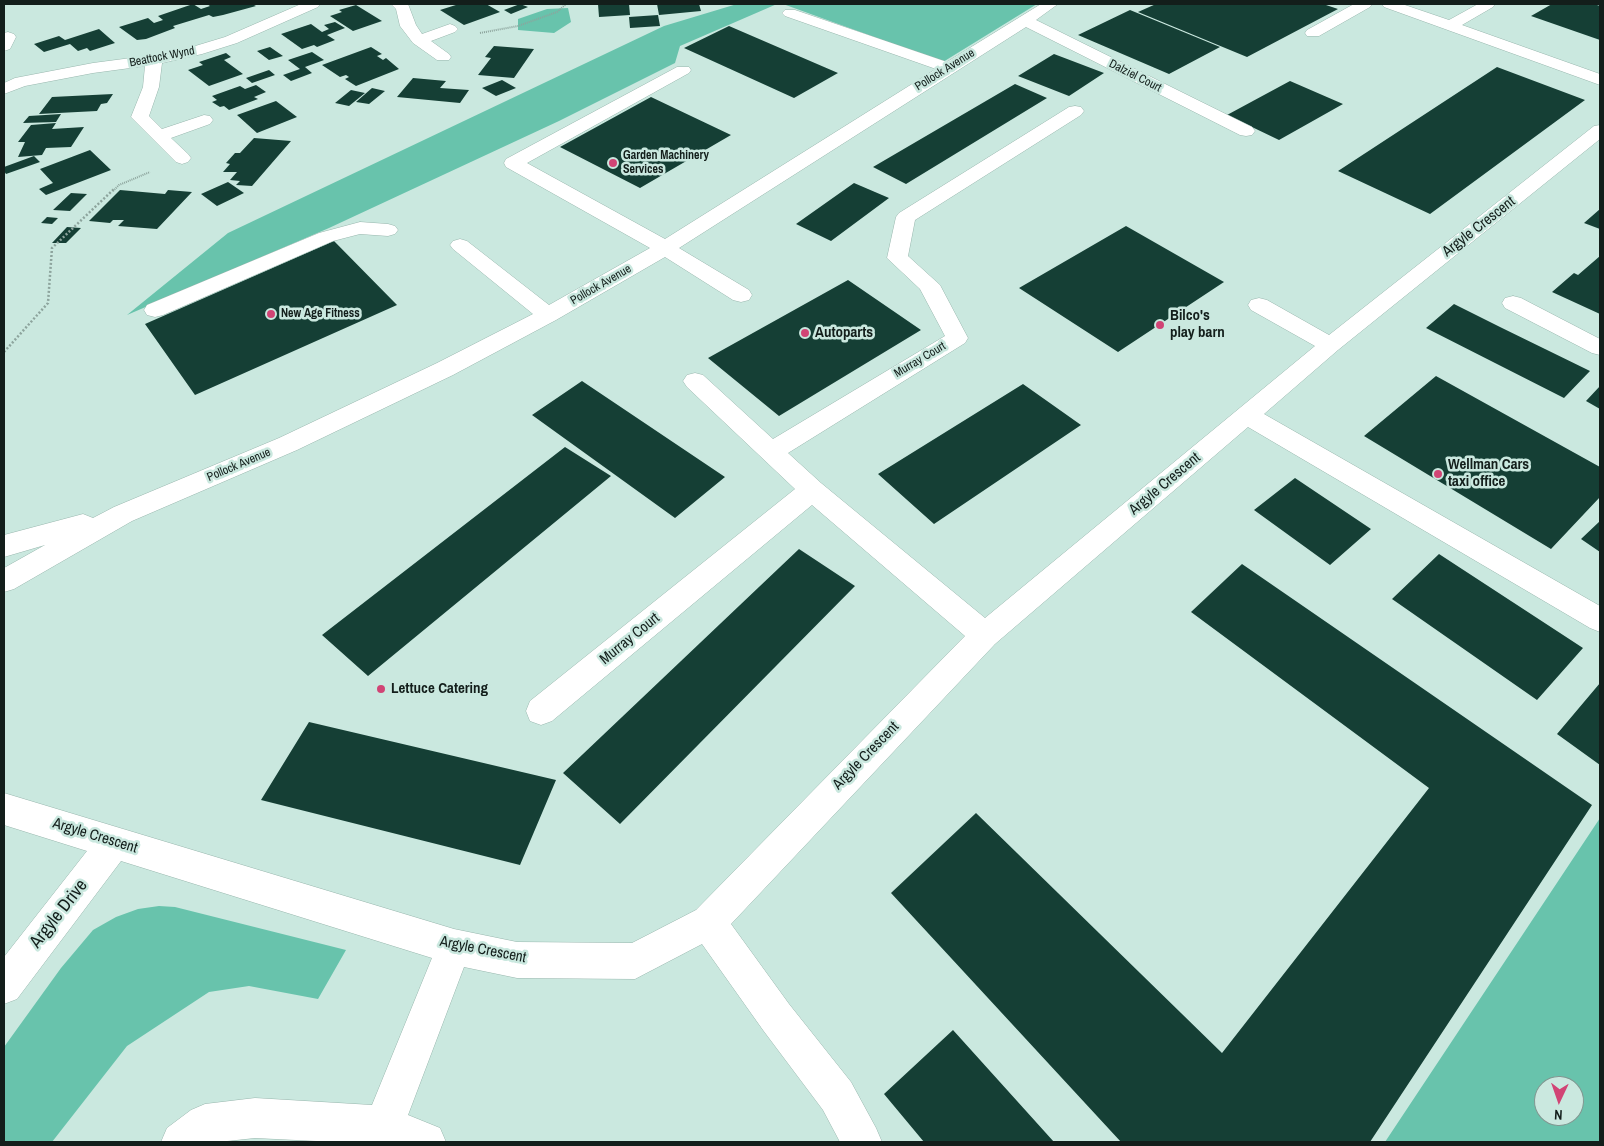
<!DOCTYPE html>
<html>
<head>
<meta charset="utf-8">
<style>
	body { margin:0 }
	#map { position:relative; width:1604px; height:1146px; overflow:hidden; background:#cae8df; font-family:"Archivo Narrow",sans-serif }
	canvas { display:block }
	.frame { position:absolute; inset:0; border:5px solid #131e1b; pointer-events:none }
	.north { position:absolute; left:1534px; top:1076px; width:50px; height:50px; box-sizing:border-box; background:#cae8df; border:1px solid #819791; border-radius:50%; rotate:183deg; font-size:14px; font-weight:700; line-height:20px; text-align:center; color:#131e1b }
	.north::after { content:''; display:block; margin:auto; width:18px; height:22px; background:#d14475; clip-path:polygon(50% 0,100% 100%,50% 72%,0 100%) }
</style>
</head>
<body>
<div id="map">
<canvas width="1604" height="1146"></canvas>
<div class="frame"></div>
<div class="north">N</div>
</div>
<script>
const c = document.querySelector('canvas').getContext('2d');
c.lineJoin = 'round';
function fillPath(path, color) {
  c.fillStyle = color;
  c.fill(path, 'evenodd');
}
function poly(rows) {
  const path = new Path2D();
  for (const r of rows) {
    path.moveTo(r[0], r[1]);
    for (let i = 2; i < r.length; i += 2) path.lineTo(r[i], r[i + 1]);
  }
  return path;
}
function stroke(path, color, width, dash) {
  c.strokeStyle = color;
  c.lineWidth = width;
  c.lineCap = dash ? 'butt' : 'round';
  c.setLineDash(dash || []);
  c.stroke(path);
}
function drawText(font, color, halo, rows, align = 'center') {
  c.font = font + ' "Archivo Narrow",sans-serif';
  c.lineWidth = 5;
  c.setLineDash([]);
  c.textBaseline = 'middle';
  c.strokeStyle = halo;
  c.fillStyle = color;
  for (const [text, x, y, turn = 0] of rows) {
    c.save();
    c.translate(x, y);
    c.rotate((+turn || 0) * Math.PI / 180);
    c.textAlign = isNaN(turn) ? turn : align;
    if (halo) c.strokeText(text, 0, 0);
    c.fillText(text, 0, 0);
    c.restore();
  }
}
const green = poly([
	[737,4,777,4,680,46,675,63,559,121,329,228,127,315,228,233,664,26],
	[783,4,1037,4,943,62],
	[568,8,571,22,554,33,518,30,518,19,547,9],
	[1600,818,1600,1142,1385,1142],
	[1544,1086,1574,1086,1574,1116,1544,1116],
	[159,906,175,907,346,950,318,999,249,986,209,992,127,1046,52,1142,4,1142,4,1047,61,968,93,930,116,917,138,909]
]);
const building = poly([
	[193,4,201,9,210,6,207,4,252,4,256,6,223,15,213,17,209,15,173,26,175,28,146,39,137,40,119,27,148,18,154,23,163,20,158,16],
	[459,4,486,4,500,12,464,25,440,10],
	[520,4,528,7,511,14,504,10],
	[598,4,629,4,630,15,599,17],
	[657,4,699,4,701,11,659,15],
	[1156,4,1323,4,1338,9,1247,57,1138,12],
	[1552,4,1594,4,1600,6,1600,40,1531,16],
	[356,5,382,21,353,31,330,16,342,12,339,10],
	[1130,10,1220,47,1169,74,1078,35],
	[658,15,660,26,630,28,629,17],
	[335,22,345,28,327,35,335,40,317,47,314,45,302,49,281,34,311,24,322,32,329,29,324,25],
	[729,26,838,73,794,98,684,48],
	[99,29,115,43,90,51,87,48,78,51,70,44,44,52,34,44,59,36,65,40],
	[494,46,534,49,514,78,478,75,491,58,485,57],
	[270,47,283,56,269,60,257,51],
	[371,47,382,54,377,56,383,60,386,58,399,69,356,86,345,79,349,77,346,75,340,77,322,65],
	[312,52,324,60,305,67,312,73,291,81,283,75,300,69,288,60],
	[226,53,231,57,224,60,243,74,209,86,188,70,203,65,199,62],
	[1054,54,1104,73,1069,96,1018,76],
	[1497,67,1585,100,1430,214,1338,171],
	[269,70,275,75,252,83,246,78],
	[413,78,446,81,440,88,469,90,460,103,397,97],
	[502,80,516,88,496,96,482,88],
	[1290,81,1343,104,1279,140,1227,115],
	[1015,84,1047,98,906,184,873,167],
	[256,85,266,92,254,97,258,99,229,110,224,106,220,107,212,102,217,100,212,96,240,86,245,89],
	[372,88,385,91,369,104,356,102],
	[351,90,365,93,349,106,335,103],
	[113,94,107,103,101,104,97,111,39,114,52,97],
	[651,97,731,135,640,188,560,147],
	[276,101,297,117,257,133,237,115],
	[61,114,56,122,23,123,29,116],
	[56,123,52,129,84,127,71,147,46,148,42,155,18,157,25,142,18,142,31,125],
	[254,138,291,141,252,186,236,185,240,181,230,180,237,172,223,172,230,164,226,163,235,153,240,153],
	[90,150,111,170,46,195,39,189,53,183,40,169],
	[34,156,40,162,6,174,4,171,4,167],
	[228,182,244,193,217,206,201,194],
	[854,183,889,198,831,241,796,224],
	[120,190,165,194,168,190,192,192,157,229,118,226,124,220,113,220,110,223,89,221],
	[71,193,87,194,70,211,53,210],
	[1600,209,1600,229,1584,223],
	[47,217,58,218,52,224,41,223],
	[1126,226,1224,282,1118,352,1019,288],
	[67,227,81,228,66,243,52,243],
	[334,241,397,305,195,395,145,324],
	[1600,256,1600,314,1552,292,1574,273,1578,275],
	[848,280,921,330,779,416,708,358],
	[1454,304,1500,327,1590,371,1564,398,1426,328],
	[1436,376,1600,467,1600,497,1551,549,1364,436],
	[582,381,725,477,675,518,532,415],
	[1023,384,1081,425,934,524,878,474],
	[1600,386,1600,409,1586,401],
	[565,447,611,476,368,676,322,635],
	[1295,478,1371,529,1330,565,1254,510],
	[1600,521,1600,552,1581,539],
	[799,549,855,586,620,824,563,773],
	[1439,554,1583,648,1537,700,1392,599],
	[1242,564,1592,805,1370,1142,1121,1142,891,893,976,813,1222,1053,1429,788,1191,612],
	[1600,683,1600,765,1557,734],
	[309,722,556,780,520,865,261,800],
	[953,1030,1054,1142,924,1142,884,1094]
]);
const pathFar1 = poly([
	[480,33,518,26,557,12,566,4],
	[113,191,119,185,150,172]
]);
const path = poly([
	[4,352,48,303,52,248,114,189]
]);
const minor = poly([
	[301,4,320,4,318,7,237,43,202,54,162,63,159,87,149,116,162,129,204,115,210,116,213,120,210,124,171,138,188,154,191,158,188,162,182,164,176,162,131,117,143,87,145,66,93,73,25,86,4,94,4,83,15,78,93,63,154,55,192,47,225,37,301,4],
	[391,4,408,4,416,25,422,34,450,24,455,26,458,29,455,32,431,41,449,54,451,57,449,60,437,60,413,43,400,26,396,9,391,4],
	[1041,4,1058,4,1036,20,1252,127,1255,131,1252,135,1246,136,1240,135,1026,27,679,248,749,290,752,295,749,300,741,302,733,300,665,257,556,320,453,375,297,450,132,521,14,589,4,592,4,568,45,545,4,557,4,535,83,514,93,518,114,507,279,438,437,363,533,314,453,249,450,245,453,241,460,239,467,241,549,305,650,248,506,167,504,163,506,159,677,67,689,67,691,70,689,73,527,163,665,239,936,69,785,16,782,13,785,10,795,10,947,62,1041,4],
	[1354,4,1372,4,1370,7,1319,36,1307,36,1305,33,1307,30,1354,4],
	[1382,4,1402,4,1449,20,1478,4,1495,4,1493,7,1462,25,1600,74,1600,85,1384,7,1382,4],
	[8,32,14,34,16,37,10,49,4,51,4,33,8,32],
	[1075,106,1081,107,1084,111,1081,115,915,220,908,256,940,285,968,338,965,343,788,453,821,483,985,618,1315,346,1251,310,1248,305,1251,300,1259,298,1267,300,1329,335,1594,126,1600,125,1600,139,1338,350,1264,414,1600,606,1600,632,1590,628,1248,427,995,644,731,924,789,1004,851,1082,876,1128,882,1142,840,1142,823,1110,763,1030,702,944,635,979,517,978,464,967,408,1115,440,1128,446,1142,337,1142,255,1138,218,1142,161,1142,167,1128,191,1110,205,1104,255,1098,372,1105,432,958,121,861,17,999,4,1004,4,957,87,851,4,825,4,793,454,929,517,942,632,943,696,910,965,636,812,505,552,721,541,725,530,721,526,711,530,701,795,489,687,387,683,381,687,375,695,373,703,375,773,439,945,336,920,289,887,258,896,217,899,213,1069,107,1075,106],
	[360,222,388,224,395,226,398,230,395,234,388,236,360,234,333,241,163,315,155,317,147,315,144,310,147,305,319,233,360,222],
	[1513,296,1521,298,1600,339,1600,355,1592,353,1505,308,1502,303,1505,298,1513,296]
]);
const markers = [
	[613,163,5,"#d14475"],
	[271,314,5,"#d14475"],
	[1160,325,5,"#d14475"],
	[805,333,5,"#d14475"],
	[1438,474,5,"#d14475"],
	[381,689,5,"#d14475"]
];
const farStreetnames = [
	["Beattock Wynd",162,57,-11],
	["Pollock Avenue",945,70,-32],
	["Dalziel Court",1135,76,27],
	["Pollock Avenue",601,285,-30],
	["Murray Court",920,360,-31],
	["Pollock Avenue",239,465,-23]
];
const farPoinames = [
	["Garden Machinery",623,156],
	["Services",623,170],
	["New Age Fitness",281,314]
];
const streetNames = [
	["Argyle Crescent",1479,227,-38],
	["Argyle Crescent",1165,484,-40],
	["Murray Court",630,639,-39],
	["Argyle Crescent",866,756,-46],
	["Argyle Crescent",95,836,17],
	["Argyle Crescent",483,950,11]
];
const poiNames = [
	["Bilco's",1170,316],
	["play barn",1170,333],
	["Autoparts",815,333],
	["Wellman Cars",1448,465],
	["taxi office",1448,482],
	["Lettuce Catering",391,689]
];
const nearStreetnames = [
	["Argyle Drive",59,914,-52]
];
fillPath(green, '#68c3ac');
fillPath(building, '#153f35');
stroke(minor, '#98b6ad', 1);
stroke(pathFar1, '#8da49d', 2, [1, 1]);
stroke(path, '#8da49d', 2.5, [2, 2]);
fillPath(minor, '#fff');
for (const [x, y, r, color] of markers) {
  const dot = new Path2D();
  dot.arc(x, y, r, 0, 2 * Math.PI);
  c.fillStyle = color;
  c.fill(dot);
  stroke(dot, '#cae8df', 2);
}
drawText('12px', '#131e1b', '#cae8df', farStreetnames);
drawText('bold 12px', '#131e1b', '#cae8df', farPoinames, 'left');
drawText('15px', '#131e1b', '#cae8df', streetNames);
drawText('bold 15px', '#131e1b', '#cae8df', poiNames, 'left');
drawText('18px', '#131e1b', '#cae8df', nearStreetnames);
</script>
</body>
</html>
